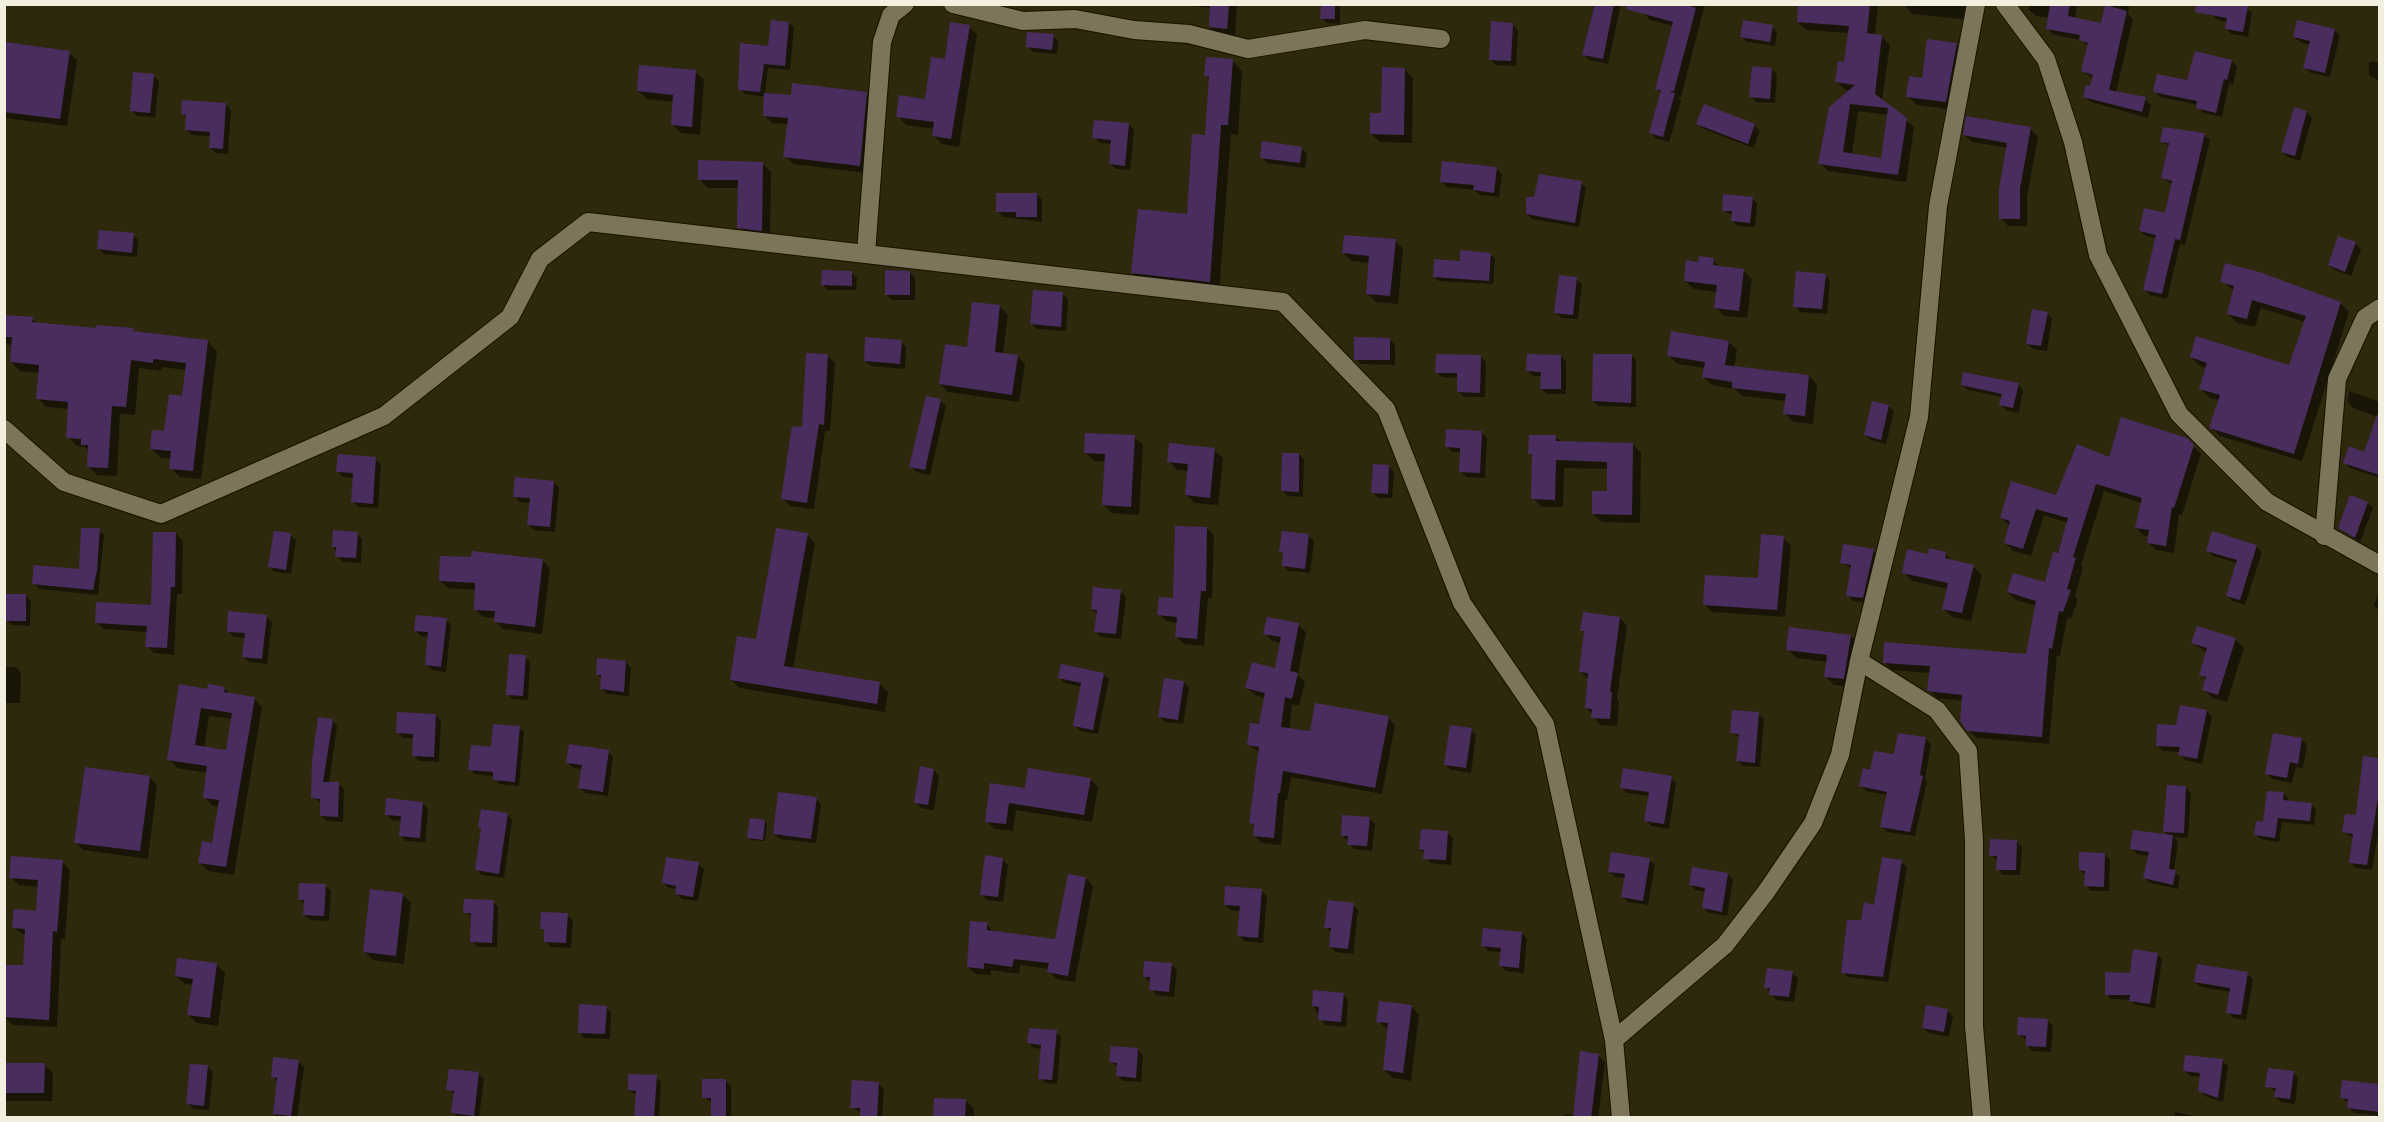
<!DOCTYPE html>
<html>
<head>
<meta charset="utf-8">
<style>
	body { margin:0 }
	#map { position:relative; width:2384px; height:1122px; overflow:hidden; background:#2e280d; font-family:Barlow,sans-serif }
	canvas { display:block }
	.frame { position:absolute; inset:0; border:6px solid #f3efdf; pointer-events:none }
</style>
</head>
<body>
<div id="map">
<canvas width="2384" height="1122"></canvas>
<div class="frame"></div>
</div>
<script>
const c = document.querySelector('canvas').getContext('2d');
c.lineJoin = 'round';
function fillPath(path, color) {
  c.fillStyle = color;
  c.fill(path, 'evenodd');
}
function poly(rows) {
  const path = new Path2D();
  for (const r of rows) {
    path.moveTo(r[0], r[1]);
    for (let i = 2; i < r.length; i += 2) path.lineTo(r[i], r[i + 1]);
  }
  return path;
}
function stroke(path, color, width, dash) {
  c.strokeStyle = color;
  c.lineWidth = width;
  c.lineCap = dash ? 'butt' : 'round';
  c.setLineDash(dash || []);
  c.stroke(path);
}
const shadow = poly([
	[1170,4,1237,4,1235,37,1219,35,1210,27,1212,8],
	[1318,4,1340,4,1340,24,1327,23,1322,18,1322,5],
	[1589,4,1621,4,1608,64,1589,60,1584,55,1594,6],
	[1646,4,1705,4,1681,97,1677,97,1681,101,1669,142,1657,139,1651,133,1662,94,1657,89,1673,26,1650,20,1644,13],
	[1850,4,1878,4,1875,36,1882,37,1890,45,1882,101,1914,127,1906,182,1828,171,1820,163,1850,91,1845,90,1837,82,1845,64,1849,33,1806,30,1798,22],
	[1858,111,1889,115,1882,160,1852,155],
	[1904,4,1977,4,1971,20,1912,14],
	[2030,4,2077,4,2075,19,2102,25,2107,4,2129,4,2128,14,2133,19,2116,92,2145,99,2151,105,2148,118,2091,102,2084,96,2094,79,2082,71,2089,46,2081,40,2054,35,2048,29,2050,18,2036,16,2029,10],
	[2214,4,2247,8,2252,13,2248,37,2232,34,2226,29,2228,22,2218,20,2213,15],
	[789,23,794,28,790,70,768,68,765,94,792,97,866,94,874,102,867,173,793,164,785,156,789,124,772,123,764,115,766,97,745,94,740,89],
	[1512,24,1518,30,1516,66,1496,65,1490,59],
	[969,27,977,35,959,147,942,144,934,136,935,129,906,125,898,116,926,100,946,60],
	[1772,27,1777,32,1775,46,1747,42,1742,37],
	[2334,30,2340,35,2330,77,2311,73,2305,68,2310,45,2300,42,2294,37],
	[1053,36,1058,41,1057,54,1033,52,1028,47],
	[4,44,69,53,77,60,67,126,4,118],
	[1957,44,1965,53,1954,110,1917,105,1908,97],
	[1232,60,1242,71,1238,135,1231,134,1219,292,1143,283,1133,273,1189,216,1206,137,1210,79,1206,75],
	[2232,61,2237,67,2233,85,2229,84,2222,117,2203,113,2198,105,2160,97,2155,91,2189,82],
	[2369,62,2380,62,2380,82,2369,75],
	[1772,69,1777,75,1775,103,1756,102,1751,96],
	[1405,70,1413,78,1412,143,1380,142,1371,134],
	[696,72,704,80,700,135,681,133,672,124,674,102,647,99,638,91],
	[153,75,159,81,155,117,137,116,131,110],
	[225,104,231,110,228,154,216,153,210,148,211,136,192,135,186,130,187,118,183,114],
	[1705,106,1755,126,1760,131,1753,148,1704,129,1698,123],
	[2295,109,2307,112,2312,118,2300,161,2288,157,2282,152],
	[1129,124,1134,130,1130,170,1116,169,1110,164,1112,144,1100,143,1094,137],
	[2030,129,2038,137,2027,197,2027,226,2008,226,2001,218,2008,148,1972,142,1964,135],
	[2204,135,2210,140,2185,245,2180,244,2167,299,2150,295,2145,289,2157,239,2146,236,2140,231,2166,215,2172,184,2163,178,2170,147,2162,141],
	[1301,148,1307,154,1305,168,1267,163,1262,157],
	[762,163,771,172,770,238,747,236,739,227,740,188,708,188,699,179],
	[1496,168,1502,174,1499,197,1480,195,1474,190,1447,187,1441,181],
	[1581,183,1586,188,1579,227,1532,219,1527,214,1535,199],
	[1036,194,1042,200,1042,222,1003,217,998,212],
	[1752,198,1757,203,1755,227,1738,226,1732,221,1733,216,1723,210],
	[133,235,138,240,137,257,104,254,99,249],
	[1395,241,1403,249,1398,304,1376,302,1367,293,1370,263,1352,261,1343,253],
	[2355,243,2361,249,2351,276,2335,270,2329,265],
	[1490,254,1495,259,1493,284,1439,281,1434,277,1461,263],
	[1713,260,1721,268,1744,271,1752,279,1747,318,1724,316,1716,307,1717,292,1694,289,1685,281,1700,264],
	[851,272,857,278,856,290,828,290,823,285],
	[910,272,915,278,915,300,892,300,886,295],
	[1825,275,1830,281,1827,314,1800,312,1795,306],
	[1576,279,1582,284,1578,319,1561,318,1556,312],
	[2222,281,2340,303,2349,312,2302,461,2220,436,2211,428,2220,401,2210,398,2201,389,2207,368,2200,366,2191,357,2290,367,2305,322,2261,308,2255,327,2237,323,2228,314,2234,291],
	[1063,294,1068,299,1066,331,1037,329,1032,324],
	[1000,307,1008,315,1003,354,1017,356,1025,364,1019,402,948,392,940,384],
	[2047,313,2052,318,2047,351,2033,349,2027,344],
	[4,316,32,319,38,324,97,330,133,330,136,333,208,342,217,351,201,479,180,477,171,468,172,458,161,458,152,449,165,432,183,398,186,370,162,367,161,371,139,368,135,415,120,414,117,476,97,475,88,466,89,451,85,447,77,446,68,437,69,409,46,407,38,398,40,373,20,371,11,362,13,345,4,344],
	[1390,340,1395,345,1395,365,1361,364,1355,359],
	[901,341,906,347,905,369,871,366,865,361],
	[1729,342,1737,350,1734,367,1809,376,1817,385,1813,424,1793,422,1785,413,1786,401,1742,396,1735,389,1712,385,1704,377,1705,368,1677,364,1669,355],
	[1631,355,1636,360,1636,407,1598,406,1593,401],
	[827,356,835,363,830,431,825,431,814,509,790,506,783,498],
	[1480,356,1486,362,1485,397,1464,397,1458,391,1458,378,1442,377,1437,372],
	[1561,356,1566,362,1566,394,1547,394,1542,389,1542,376,1533,376,1528,371],
	[2018,384,2023,390,2019,413,2006,410,2001,405,2002,397,1968,390,1962,385],
	[2349,391,2380,402,2380,478,2350,468,2344,462,2365,454,2378,417,2353,408,2348,402],
	[927,398,941,401,946,406,930,475,916,472,911,466],
	[1889,406,1894,411,1886,444,1871,440,1865,435],
	[1481,432,1487,438,1485,478,1466,477,1461,471,1461,452,1452,452,1447,446],
	[1134,437,1143,445,1139,515,1112,513,1104,505,1106,462,1094,461,1086,453],
	[1556,437,1561,442,1633,444,1641,453,1640,523,1602,522,1593,514,1608,493,1608,469,1564,468,1563,507,1541,507,1533,498,1534,457,1530,454],
	[2186,439,2201,454,2182,515,2179,514,2174,553,2156,550,2148,542,2149,536,2144,536,2136,528,2142,503,2104,491,2081,565,2083,567,2075,596,2078,599,2071,619,2067,618,2060,656,2057,655,2049,744,1977,738,1968,730,1963,701,1937,698,1929,690,1931,673,1892,670,1884,662,2027,656,2037,606,2016,600,2008,592,2046,584,2068,523,2044,515,2031,556,2013,551,2005,543,2009,525,2001,518,2057,497,2110,459],
	[1214,450,1223,458,1218,505,1195,503,1186,495,1189,471,1177,470,1169,461],
	[1299,454,1304,460,1303,497,1288,496,1283,491],
	[375,459,381,464,378,508,358,507,353,501,354,478,343,477,338,472],
	[1388,466,1394,472,1392,498,1378,498,1373,492],
	[553,482,559,487,555,532,534,530,529,525,531,503,520,502,515,496],
	[2367,503,2373,508,2360,542,2339,528],
	[1206,528,1214,535,1212,598,1208,598,1204,646,1184,644,1176,637,1177,623,1166,621,1159,614,1175,600],
	[99,530,104,535,98,595,39,589,34,583,81,571],
	[357,533,362,539,361,563,342,562,333,547],
	[176,534,183,541,182,594,177,594,174,655,154,653,147,646,148,632,104,629,96,622,153,606],
	[290,535,296,540,291,574,275,572,270,567],
	[807,535,815,543,793,669,880,684,888,692,885,712,740,688,731,680,758,641],
	[1308,536,1314,541,1310,573,1289,571,1283,565,1285,555,1281,551],
	[1783,538,1791,546,1785,617,1712,612,1704,604,1759,580],
	[2256,546,2262,552,2245,605,2233,601,2227,596,2237,563,2213,556,2208,550],
	[1873,550,1878,556,1868,603,1853,601,1848,595,1852,569,1842,563],
	[1945,554,1953,562,1973,566,1982,575,1971,621,1952,617,1943,608,1948,589,1912,581,1904,572,1929,556],
	[543,561,550,568,542,634,503,629,495,621,496,618,483,617,476,610,476,590,448,588,440,581],
	[2379,591,2380,591,2380,611,2374,606],
	[1121,592,1126,597,1121,639,1101,637,1096,631,1098,615,1092,609],
	[26,596,31,601,30,626,11,625,6,620],
	[266,616,272,622,267,664,249,662,244,657,246,638,234,637,228,631],
	[1620,618,1627,626,1617,699,1619,701,1617,726,1600,725,1586,707,1589,680,1580,671,1585,634,1582,630],
	[446,620,451,625,446,672,432,670,426,665,429,637,421,636,415,630],
	[1298,625,1306,632,1298,675,1305,682,1299,706,1292,704,1289,730,1311,733,1388,718,1395,725,1382,794,1291,777,1287,800,1285,800,1281,845,1262,843,1255,836,1255,827,1251,823,1260,753,1249,745,1261,726,1266,698,1255,695,1247,688,1276,670,1281,643,1272,641,1265,633],
	[1851,636,1859,644,1852,687,1834,685,1826,677,1828,662,1796,658,1788,649],
	[2235,639,2244,648,2227,702,2212,698,2204,689,2206,680,2201,674,2207,653,2193,643],
	[525,657,530,662,528,700,513,699,508,694],
	[626,662,631,668,629,696,607,694,602,689,602,679,597,674],
	[4,667,16,667,21,673,20,703,4,703],
	[1103,674,1109,679,1098,734,1080,731,1074,725,1082,687,1065,683,1060,678],
	[1184,682,1189,688,1183,724,1165,722,1159,717],
	[224,688,230,694,254,698,262,707,234,875,208,871,199,862,214,845,220,807,213,806,204,797,208,773,177,768,169,759,208,691],
	[209,716,233,719,228,751,204,748],
	[2207,711,2212,717,2202,764,2185,760,2180,752,2163,751,2157,745,2177,726],
	[1759,714,1764,719,1760,767,1743,766,1738,761,1740,738,1732,732],
	[436,715,441,721,439,762,419,761,413,755,414,738,403,738,398,732],
	[332,720,337,726,329,783,339,784,344,789,343,822,327,821,321,816,321,803,312,797],
	[519,728,524,732,519,786,499,784,494,776,475,774,470,769],
	[1471,730,1476,735,1471,773,1451,770,1446,765],
	[2274,734,2302,740,2307,745,2303,768,2296,767,2292,783,2272,779,2267,773],
	[1925,738,1931,744,1925,780,1927,782,1915,836,1887,832,1882,827,1887,795,1866,791,1861,785,1872,772],
	[608,751,613,757,608,796,585,793,580,788,583,769,573,768,568,763],
	[2364,758,2380,760,2380,822,2372,870,2356,868,2350,862,2354,838,2344,832,2358,817],
	[934,770,939,776,934,810,921,808,915,802],
	[149,777,157,785,148,859,83,850,75,842],
	[1671,778,1676,783,1669,829,1651,826,1646,820,1649,796,1627,793,1621,787],
	[1090,779,1098,787,1092,822,1016,810,1013,831,994,829,987,821,992,785,1026,789],
	[2186,787,2191,793,2188,838,2174,837,2178,842,2174,871,2180,877,2178,889,2150,883,2145,878,2150,856,2137,854,2132,849,2169,836,2164,831],
	[2284,793,2288,798,2287,802,2311,804,2316,809,2314,825,2282,822,2279,842,2260,839,2256,835],
	[816,798,821,804,816,843,780,839,774,834],
	[423,803,428,809,425,842,406,841,400,835,402,821,392,820,386,814],
	[507,814,512,820,504,878,482,875,477,870,483,830,479,827],
	[1369,819,1375,824,1372,851,1354,849,1342,835],
	[765,821,767,824,765,841,751,840,749,838],
	[1447,833,1453,838,1451,865,1430,863,1421,849],
	[2016,841,2022,847,2020,875,2003,875,1998,869,1998,861,1991,855],
	[2105,854,2110,860,2109,891,2091,891,2086,885,2086,876,2080,870],
	[1002,859,1008,865,1003,902,987,900,982,894],
	[1649,860,1655,865,1648,905,1628,902,1623,897,1626,878,1615,877,1609,871],
	[62,862,70,870,65,939,61,939,57,1027,13,1025,4,1017,24,966,26,936,14,928,38,912,39,887,19,885,11,877],
	[1901,862,1907,867,1888,982,1848,977,1843,972,1862,922,1875,906],
	[698,864,704,869,698,901,682,899,676,893,677,889,669,888,663,883],
	[1728,874,1733,879,1727,916,1709,913,1703,908,1706,892,1696,890,1691,885],
	[1086,878,1093,886,1075,982,1056,979,1049,969,1020,965,1019,974,991,970,991,975,976,974,968,967,986,924,994,932,1057,941],
	[325,885,331,891,329,921,310,920,304,915,305,904,299,899],
	[1261,891,1267,896,1263,943,1244,941,1239,935,1241,911,1231,910,1225,905],
	[403,895,411,903,404,964,373,960,364,951],
	[493,901,498,907,497,947,477,947,472,941,473,918,465,912],
	[1353,905,1358,910,1353,954,1336,952,1330,946,1332,933,1326,927],
	[567,915,573,920,571,948,551,947,545,941,546,932,542,928],
	[1522,933,1527,939,1524,973,1506,971,1501,966,1502,952,1488,951,1483,945],
	[2158,955,2162,960,2155,1008,2136,1005,2131,1000,2111,999,2107,994],
	[1171,964,1177,970,1174,997,1156,995,1145,976],
	[217,965,225,973,218,1026,197,1023,189,1015,193,985,185,984,176,976],
	[1792,973,1798,978,1794,1002,1776,1000,1766,987],
	[2247,974,2253,979,2246,1020,2233,1018,2228,1012,2231,992,2201,987,2195,982],
	[1343,994,1348,1000,1346,1027,1325,1025,1313,1006],
	[1411,1006,1419,1015,1411,1081,1393,1078,1384,1070,1389,1030,1378,1021],
	[606,1007,611,1013,610,1039,584,1038,579,1032],
	[1927,1007,1948,1011,1953,1016,1949,1037,1929,1033,1923,1028],
	[2047,1020,2053,1026,2051,1052,2033,1051,2027,1045,2028,1040,2019,1035],
	[1056,1032,1061,1037,1057,1084,1045,1083,1040,1078,1042,1049,1034,1048,1029,1043],
	[1138,1050,1143,1055,1141,1082,1123,1081,1117,1075,1118,1067,1111,1062],
	[1598,1055,1605,1062,1598,1118,1558,1118,1567,1114,1575,1115],
	[298,1061,304,1067,297,1118,278,1118,274,1113,278,1082,272,1076],
	[2222,1061,2228,1066,2223,1102,2205,1096,2200,1090,2201,1077,2190,1076,2184,1070],
	[44,1065,53,1073,52,1101,4,1101,4,1066],
	[208,1067,213,1072,209,1110,193,1109,188,1103],
	[2293,1073,2298,1078,2295,1104,2281,1102,2276,1097,2277,1092,2267,1086],
	[479,1074,484,1079,479,1118,458,1118,453,1112,455,1095,448,1089],
	[656,1077,661,1082,659,1118,636,1118,637,1095,629,1090],
	[725,1081,731,1086,731,1118,715,1118,712,1103,704,1097],
	[2343,1082,2380,1086,2380,1116,2354,1113,2349,1107,2349,1103,2341,1097],
	[878,1083,884,1089,882,1118,861,1118,861,1113,852,1107],
	[966,1101,974,1109,974,1118,935,1118],
	[2175,1112,2195,1116,2197,1118,2174,1118]
]);
const building = poly([
	[1210,4,1229,4,1227,29,1209,27],
	[1321,4,1335,4,1335,19,1320,19],
	[1595,4,1614,4,1603,59,1582,55],
	[1627,4,1684,4,1696,8,1674,91,1669,91,1675,93,1663,137,1649,133,1661,90,1655,90,1673,22,1626,9],
	[1798,4,1870,4,1867,33,1882,35,1875,94,1907,118,1898,175,1818,164,1829,107,1855,85,1835,82,1838,61,1844,62,1849,26,1797,22],
	[1850,104,1888,108,1881,158,1843,152],
	[2050,4,2070,4,2068,16,2101,23,2105,5,2127,11,2109,90,2146,97,2142,112,2083,97,2086,85,2090,86,2093,75,2081,71,2088,43,2079,40,2080,35,2046,29],
	[2196,4,2248,6,2243,32,2225,29,2227,18,2195,12],
	[771,20,789,22,785,66,764,64,760,92,738,90,740,43,768,46],
	[1743,20,1773,25,1770,42,1740,37],
	[2297,20,2335,29,2325,73,2303,68,2310,41,2293,37],
	[1491,21,1513,23,1511,61,1489,60],
	[950,22,970,25,951,139,932,136,934,122,896,117,899,95,925,99,931,57,945,59],
	[1027,32,1054,34,1052,50,1026,47],
	[1927,39,1957,43,1946,102,1906,97,1909,76,1922,78],
	[4,42,70,51,60,119,4,112],
	[2195,51,2232,60,2227,80,2224,79,2216,113,2196,108,2197,101,2153,92,2157,74,2187,80],
	[1206,57,1233,59,1228,125,1221,125,1210,282,1131,273,1138,209,1187,214,1192,134,1205,135,1209,76,1204,76],
	[639,65,696,70,692,127,671,125,673,95,637,91],
	[1752,66,1772,68,1770,99,1749,97],
	[1382,67,1405,68,1404,135,1370,134,1370,113,1381,113],
	[133,72,154,74,150,113,130,111],
	[792,83,867,92,860,166,783,157,788,118,763,116,764,93,791,95],
	[182,100,226,103,223,149,209,148,210,132,185,130,186,115,181,114],
	[1704,104,1755,124,1748,144,1696,124],
	[2294,107,2307,111,2295,156,2281,152],
	[1966,116,2031,127,2020,189,2020,219,1999,219,1999,189,2007,143,1963,135],
	[1094,120,1129,123,1125,166,1109,164,1111,140,1092,138],
	[2163,127,2205,133,2180,240,2175,239,2162,294,2143,290,2156,235,2139,231,2144,208,2165,213,2172,181,2161,178,2169,143,2160,142],
	[1262,141,1302,147,1300,163,1260,158],
	[698,160,763,162,762,231,737,228,738,180,698,180],
	[1442,161,1497,167,1494,193,1473,190,1474,185,1440,182],
	[1539,174,1582,181,1575,223,1526,214,1526,197,1534,197],
	[996,193,1037,193,1037,217,1016,217,1016,212,996,212],
	[1723,194,1753,197,1750,223,1731,221,1732,211,1722,211],
	[99,230,134,233,132,253,97,249],
	[1344,235,1396,239,1390,296,1366,294,1369,256,1342,253],
	[2338,236,2356,242,2345,272,2328,265],
	[1460,250,1491,253,1489,281,1433,277,1434,259,1460,261],
	[1699,256,1714,258,1713,265,1744,269,1739,311,1714,308,1717,285,1684,281,1686,260,1698,262],
	[2225,263,2259,272,2341,302,2294,454,2209,428,2220,395,2199,389,2207,363,2190,357,2196,336,2289,365,2306,316,2252,300,2247,319,2227,314,2234,286,2220,282],
	[822,270,852,271,852,286,821,285],
	[885,270,910,271,910,295,885,295],
	[1796,271,1826,274,1822,309,1793,307],
	[1559,275,1577,277,1573,315,1554,313],
	[1033,290,1063,292,1061,327,1030,324],
	[972,302,1000,305,995,352,1018,355,1012,395,939,384,945,344,967,347],
	[2032,309,2048,312,2041,346,2026,344],
	[4,315,33,317,32,322,96,328,96,325,134,328,133,331,208,340,193,471,169,469,171,451,150,449,152,430,164,431,169,394,182,396,186,363,153,359,153,363,131,360,126,407,112,406,108,468,87,467,88,445,81,445,81,439,66,438,68,402,36,399,39,365,10,362,12,337,4,337],
	[1671,331,1729,341,1725,365,1809,375,1805,416,1783,414,1786,394,1732,388,1732,382,1702,377,1705,362,1667,356],
	[865,337,902,340,900,364,864,361],
	[1354,337,1390,338,1390,360,1354,360],
	[806,353,828,354,824,425,819,424,807,503,781,499,792,426,802,427],
	[1436,354,1481,355,1480,393,1457,392,1457,373,1435,373],
	[1527,354,1561,355,1561,389,1540,389,1541,372,1526,371],
	[1593,354,1632,354,1631,403,1592,401],
	[1963,372,2019,383,2013,408,1999,405,2002,394,1961,385],
	[926,396,941,399,925,470,909,467],
	[1872,401,1889,405,1881,440,1864,435],
	[2377,415,2379,415,2379,475,2343,463,2349,446,2364,452],
	[2121,417,2187,438,2194,445,2174,508,2172,507,2166,546,2147,543,2149,530,2135,528,2142,498,2096,484,2073,557,2076,558,2067,589,2071,590,2063,612,2059,611,2052,649,2049,648,2042,737,1967,731,1960,721,1962,695,1927,691,1930,666,1883,663,1884,642,2026,654,2036,601,2007,592,2013,573,2045,582,2053,552,2058,553,2068,518,2036,509,2023,549,2004,543,2010,521,2000,518,2011,481,2056,495,2077,444,2109,457],
	[1446,429,1482,431,1480,473,1459,472,1460,448,1445,447],
	[1085,433,1135,435,1131,507,1102,505,1105,454,1084,453],
	[1529,435,1556,435,1556,441,1633,443,1632,515,1592,514,1592,491,1607,491,1607,462,1556,460,1555,500,1531,499,1532,454,1528,454],
	[1169,443,1215,448,1210,498,1185,495,1188,464,1167,462],
	[1282,453,1299,453,1299,492,1281,491],
	[338,454,376,457,373,504,351,502,353,473,336,472],
	[1373,464,1389,465,1388,494,1371,493],
	[515,477,554,481,550,527,527,525,530,498,513,497],
	[2350,495,2368,502,2355,538,2338,528],
	[1175,526,1207,527,1206,591,1201,591,1197,639,1175,637,1177,617,1157,615,1159,597,1173,598],
	[81,528,100,528,97,570,93,590,32,584,34,565,79,569],
	[776,528,808,533,784,666,880,682,877,704,730,680,737,636,756,639],
	[333,530,358,532,356,558,335,557,336,547,332,547],
	[274,531,291,533,286,570,268,567],
	[1282,531,1309,534,1305,569,1282,566,1283,552,1279,552],
	[2212,531,2257,545,2240,600,2226,596,2237,560,2206,551],
	[153,532,176,532,175,587,171,587,167,648,145,647,147,626,95,623,96,602,151,605],
	[1761,534,1784,536,1777,610,1703,605,1705,575,1758,578],
	[1843,544,1874,549,1863,598,1846,596,1851,565,1840,563],
	[1929,548,1946,552,1945,558,1974,565,1962,613,1942,609,1948,583,1902,573,1907,549,1927,554],
	[472,551,543,559,535,627,494,622,495,611,474,610,475,583,439,581,440,556,471,557],
	[1093,587,1121,590,1116,634,1094,632,1097,610,1091,609],
	[4,594,26,594,26,621,4,621],
	[228,611,267,615,262,659,242,657,245,633,227,632],
	[1583,612,1620,617,1610,692,1612,692,1610,719,1591,718,1592,709,1585,708,1588,673,1579,672,1584,631,1580,631],
	[416,615,447,618,441,667,425,665,428,632,414,631],
	[1267,617,1299,623,1290,671,1298,673,1292,699,1285,697,1281,727,1310,731,1315,703,1389,716,1375,788,1283,771,1280,793,1278,793,1274,838,1253,836,1254,824,1249,823,1259,747,1247,745,1250,723,1259,724,1265,693,1245,688,1252,662,1275,668,1281,637,1263,634],
	[2197,626,2236,638,2218,695,2202,690,2206,677,2199,675,2207,648,2191,643],
	[1789,627,1851,635,1844,679,1824,677,1827,655,1786,650],
	[509,654,526,655,523,696,506,695],
	[597,658,626,661,624,692,600,689,601,675,596,675],
	[1061,664,1104,673,1093,730,1073,726,1081,683,1058,678],
	[1164,678,1184,681,1178,720,1158,717],
	[179,684,207,689,208,684,225,687,224,692,255,697,226,867,198,863,202,841,212,843,219,800,203,798,207,766,167,760],
	[201,708,232,713,226,750,195,745],
	[2180,705,2207,710,2197,759,2178,755,2180,747,2156,746,2157,724,2176,725],
	[1732,710,1759,712,1755,763,1736,761,1739,734,1730,733],
	[397,712,436,714,434,757,412,756,413,734,396,733],
	[318,717,333,719,323,782,339,782,338,817,320,816,320,799,311,798,312,760],
	[493,724,520,726,515,782,493,780,493,772,468,770,471,745,491,747],
	[1450,725,1472,728,1466,768,1444,765],
	[1898,733,1926,737,1920,775,1923,776,1910,832,1880,827,1887,792,1859,786,1863,768,1870,770,1874,751,1894,754],
	[2273,733,2302,738,2298,764,2290,762,2287,778,2265,774],
	[569,744,609,750,603,792,578,788,582,765,566,763],
	[2363,756,2379,758,2379,792,2367,865,2349,863,2353,834,2342,832,2345,814,2356,815],
	[920,766,934,769,928,805,914,803],
	[85,767,150,776,140,851,74,843],
	[1028,768,1091,778,1084,815,1009,803,1006,824,985,822,990,783,1025,788],
	[1623,768,1672,776,1664,824,1644,821,1649,792,1620,788],
	[2167,785,2186,786,2184,833,2163,832],
	[2267,791,2284,792,2283,800,2312,803,2310,821,2278,818,2275,838,2254,835,2256,821,2263,822],
	[778,792,817,797,811,839,773,834],
	[386,798,423,802,420,838,399,836,401,816,385,815],
	[481,809,508,813,499,874,475,870,481,828,478,827],
	[1342,815,1370,817,1367,846,1347,845,1348,836,1341,836],
	[750,818,765,820,763,840,747,838],
	[1421,829,1448,831,1446,860,1423,859,1424,850,1419,849],
	[2133,830,2173,835,2169,869,2176,870,2173,885,2143,878,2149,852,2130,849],
	[1990,839,2017,840,2016,870,1996,870,1997,856,1989,856],
	[1611,852,1650,858,1643,901,1621,897,1625,874,1608,872],
	[2079,852,2105,853,2104,887,2084,886,2085,871,2079,870],
	[985,855,1003,858,998,897,980,895],
	[11,856,63,860,57,932,53,931,49,1020,4,1017,4,965,23,965,25,929,12,928,14,909,36,911,38,880,9,878],
	[666,857,699,862,693,897,675,894,676,886,662,883],
	[1882,857,1902,860,1883,977,1841,973,1847,920,1861,920,1864,902,1874,905],
	[1692,867,1728,873,1722,912,1702,908,1705,888,1689,885],
	[1068,874,1086,877,1068,976,1047,972,1049,963,1014,959,1012,967,984,963,984,969,967,967,970,921,987,922,987,930,1055,939],
	[299,883,326,884,324,916,303,915,304,900,298,900],
	[1225,886,1262,889,1258,938,1237,936,1240,906,1224,905],
	[370,889,403,893,396,956,363,952],
	[464,899,494,900,492,943,470,942,471,913,463,913],
	[1328,900,1354,903,1348,949,1329,947,1331,928,1324,928],
	[541,912,568,913,566,943,544,942,544,929,540,929],
	[1483,928,1522,932,1519,968,1499,966,1501,948,1481,946],
	[2133,949,2158,953,2150,1004,2129,1001,2130,995,2105,995,2105,972,2130,973],
	[177,958,217,963,210,1018,187,1015,193,979,175,976],
	[1144,961,1172,963,1169,992,1149,990,1150,977,1143,977],
	[2197,964,2248,972,2241,1015,2226,1013,2230,988,2194,982],
	[1767,968,1793,971,1789,997,1769,995,1770,988,1764,988],
	[1313,990,1344,993,1341,1022,1318,1020,1319,1007,1312,1006],
	[1379,1001,1412,1005,1403,1073,1383,1070,1388,1023,1376,1022],
	[579,1004,607,1006,605,1034,578,1033],
	[1926,1005,1948,1009,1944,1032,1922,1028],
	[2018,1017,2048,1019,2046,1047,2026,1046,2026,1036,2017,1035],
	[1029,1028,1057,1030,1052,1080,1038,1079,1041,1045,1027,1043],
	[1111,1046,1138,1048,1136,1078,1116,1076,1117,1063,1109,1062],
	[1580,1051,1599,1054,1591,1118,1573,1118],
	[2185,1055,2223,1059,2218,1098,2198,1091,2200,1073,2183,1071],
	[273,1057,299,1060,291,1116,273,1114,277,1078,271,1077],
	[4,1063,45,1063,44,1093,4,1093],
	[190,1064,208,1065,204,1106,186,1104],
	[2268,1068,2294,1071,2290,1099,2274,1097,2276,1088,2265,1087],
	[449,1069,479,1072,474,1116,451,1113,454,1091,446,1090],
	[628,1074,657,1075,654,1118,634,1118,636,1091,628,1090],
	[702,1079,726,1079,726,1116,711,1116,711,1098,702,1098],
	[852,1080,879,1082,877,1118,860,1118,860,1108,850,1108],
	[2342,1080,2379,1084,2379,1112,2347,1108,2348,1099,2340,1098],
	[934,1098,966,1099,965,1118,933,1118]
]);
const minor = poly([
	[953,4,1023,21,1075,19,1134,30,1189,34,1248,49,1365,30,1441,39],
	[2005,4,2046,59,2073,142,2098,255,2179,414,2267,502,2380,565],
	[866,253,882,42,891,15,905,4],
	[4,429,64,482,161,514,384,416,510,317,540,259,588,222,1283,302,1386,409,1462,603,1545,724,1614,1040,1621,1118],
	[2324,536,2337,379,2365,318,2380,308],
	[1859,661,1937,710,1968,751,1974,840,1974,1026,1982,1118],
	[1614,1040,1725,945,1766,892,1813,823,1840,755,1859,661,1919,417,1938,206,1976,4]
]);
fillPath(shadow, '#0007');
fillPath(building, '#4a2d5f');
stroke(minor, '#161000', 20);
stroke(minor, '#7c7559', 18);
</script>
</body>
</html>
